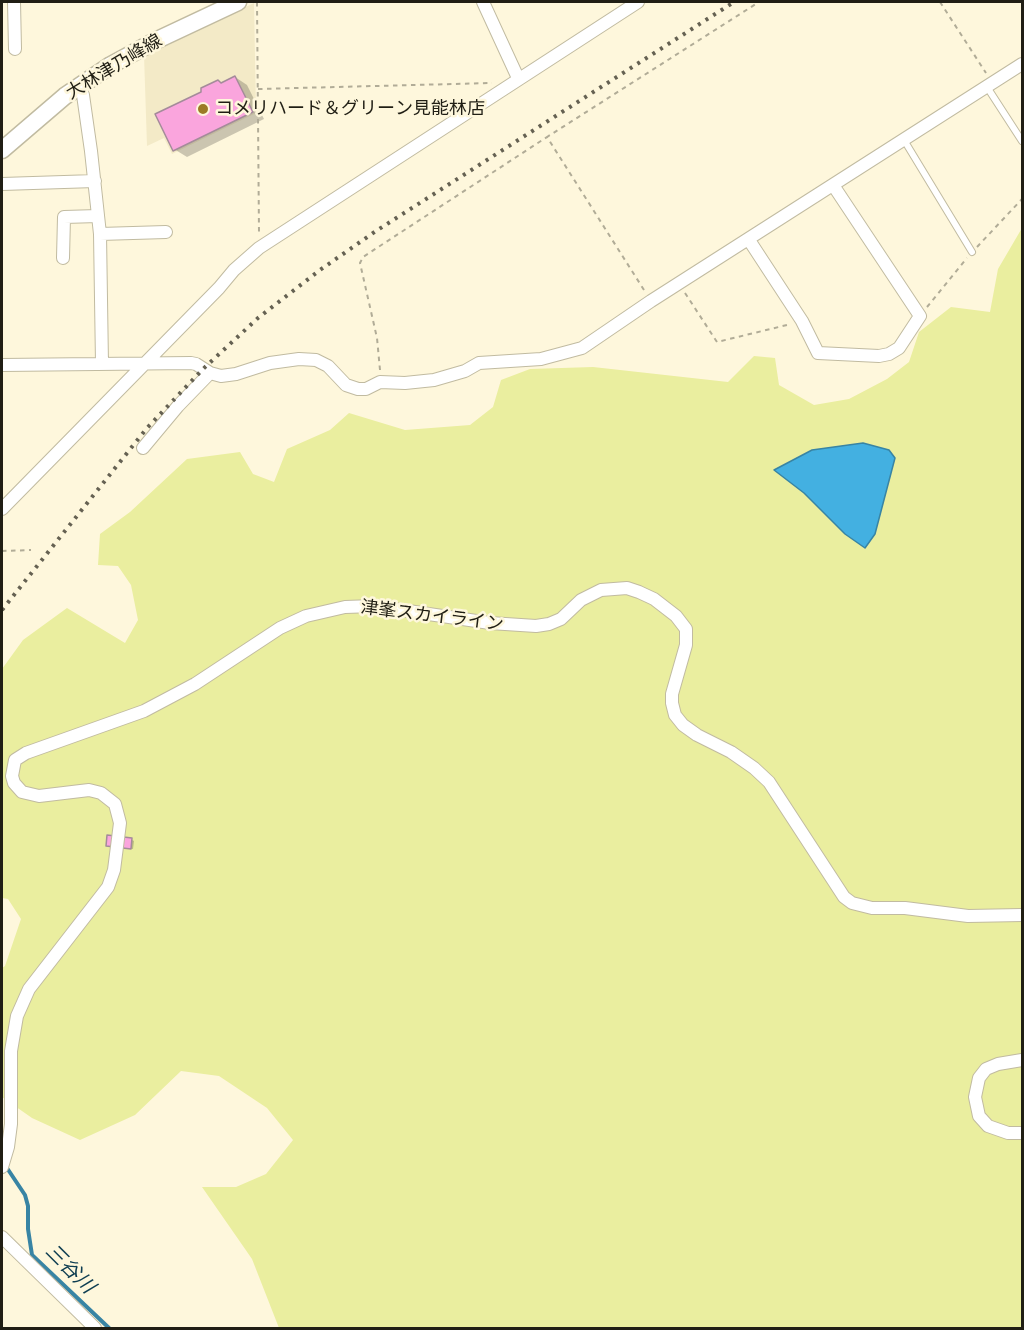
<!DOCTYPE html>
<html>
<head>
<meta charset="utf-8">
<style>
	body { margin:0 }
	#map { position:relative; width:1024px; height:1330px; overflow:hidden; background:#fef7dc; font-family:"Alegreya Sans",sans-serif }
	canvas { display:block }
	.frame { position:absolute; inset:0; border:3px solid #201e14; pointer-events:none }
</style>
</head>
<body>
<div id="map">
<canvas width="1024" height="1330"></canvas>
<div class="frame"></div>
</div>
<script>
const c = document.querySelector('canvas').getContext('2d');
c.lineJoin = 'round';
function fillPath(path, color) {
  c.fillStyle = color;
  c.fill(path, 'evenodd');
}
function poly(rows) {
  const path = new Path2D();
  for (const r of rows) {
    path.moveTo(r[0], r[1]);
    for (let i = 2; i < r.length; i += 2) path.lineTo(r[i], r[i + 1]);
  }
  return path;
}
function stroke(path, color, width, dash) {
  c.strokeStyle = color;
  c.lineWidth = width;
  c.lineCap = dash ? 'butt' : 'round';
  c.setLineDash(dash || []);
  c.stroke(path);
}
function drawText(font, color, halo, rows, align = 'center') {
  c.font = font + ' "Alegreya Sans","Noto Sans JP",sans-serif';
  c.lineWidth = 5;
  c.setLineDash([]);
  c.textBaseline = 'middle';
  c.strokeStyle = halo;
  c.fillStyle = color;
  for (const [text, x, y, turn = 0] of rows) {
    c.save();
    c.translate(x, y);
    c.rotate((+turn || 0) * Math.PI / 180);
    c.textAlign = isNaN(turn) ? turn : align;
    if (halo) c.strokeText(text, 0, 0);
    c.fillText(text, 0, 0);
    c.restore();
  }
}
const built = poly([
	[254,3,256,113,172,154,164,138,147,146,144,55]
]);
const green = poly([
	[1022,228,1022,1328,279,1328,252,1259,202,1187,236,1187,266,1174,293,1140,267,1108,219,1076,181,1071,135,1115,80,1140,32,1118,2,1097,2,968,5,966,21,919,8,899,2,898,2,669,23,640,67,608,125,643,138,620,131,585,118,566,98,565,100,534,130,512,187,459,240,452,253,474,274,482,287,449,330,430,349,413,405,430,470,425,493,407,501,380,530,369,593,367,728,382,754,356,775,358,779,385,814,405,849,399,887,379,909,362,919,332,951,307,990,312,998,269]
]);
const water = poly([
	[863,443,889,450,895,458,875,534,865,548,845,534,804,493,774,470,812,450,863,443]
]);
const shadow = poly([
	[235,77,247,85,264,119,187,157,174,149,222,84],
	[108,837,132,840,134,841,133,849,110,847,107,845]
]);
const stream = poly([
	[5,1165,25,1195,28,1206,28,1229,32,1255,109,1328]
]);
const building = poly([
	[235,76,253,112,173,151,155,114,201,92,201,88,218,80,221,83,235,76],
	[107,835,132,838,131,849,106,846,107,835]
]);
const path = poly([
	[257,2,259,233],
	[940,2,986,73],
	[258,89,492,83],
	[977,247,1022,199],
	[644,290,547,137,759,2],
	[685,293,717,342,791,324],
	[927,307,967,258],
	[380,370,377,338,360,263,363,257,547,137],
	[2,551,31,550]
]);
const lane = poly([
	[987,87,1022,141],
	[904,140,972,252]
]);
const street = poly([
	[14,2,15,49],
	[483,2,518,78],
	[79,86,83,95,91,151,100,234,102,364],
	[2,184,95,181],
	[100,234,166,232],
	[749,240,802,321,818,353,879,356,889,354,899,348,920,316,833,185],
	[63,258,64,217,98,216],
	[2,365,191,363,196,364,210,373,221,376,236,374,270,363,299,359,316,360,328,366,346,385,358,389,366,389,380,382,405,383,434,380,465,371,479,363,541,359,582,348,651,301,1022,64],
	[143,448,178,406,210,373],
	[2,509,219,288,234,270,259,248,638,2],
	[1022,1060,998,1064,986,1069,979,1078,975,1097,979,1116,988,1126,1008,1133,1022,1133],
	[2,1167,8,1147,11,1124,11,1051,17,1016,29,989,108,887,114,870,120,823,115,804,101,793,89,790,39,796,22,792,14,783,12,776,15,760,26,753,144,711,195,684,280,628,306,616,345,607,374,606,490,623,536,626,549,624,561,619,581,600,601,590,627,588,639,592,654,599,676,616,686,629,686,645,672,694,672,703,675,715,683,725,697,735,731,752,754,768,769,782,844,897,852,903,872,908,905,908,968,916,1022,915],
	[2,1237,95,1328]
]);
const secondary = poly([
	[2,150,65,96,111,65,155,41,238,2]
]);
const rail = poly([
	[2,610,147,428,203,369,258,318,320,270,376,231,734,2]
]);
const markers = [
	[203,109,6,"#9b7b25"]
];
const streetNames = [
	["大林津乃峰線",114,67,-31],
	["津峯スカイライン",432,616,7]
];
const poiNames = [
	["コメリハード＆グリーン見能林店",215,109]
];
const waterNames = [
	["三谷川",70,1269,45]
];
fillPath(built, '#f3eac7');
fillPath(green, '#eaee9f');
fillPath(water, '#43b0e1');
stroke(water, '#3884a4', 1.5);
fillPath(shadow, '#0003');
stroke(stream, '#3884a4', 4);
fillPath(building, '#faa5dd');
stroke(building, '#a48b9a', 1.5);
stroke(lane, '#c1bba1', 8);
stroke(street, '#c1bba1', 14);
stroke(secondary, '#c1bba1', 19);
stroke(path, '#b1ac97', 2, [4.5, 4.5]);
stroke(lane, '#fff', 6);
stroke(street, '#fff', 12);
stroke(secondary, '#fff', 16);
stroke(rail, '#656152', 4, [3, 6]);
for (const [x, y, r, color] of markers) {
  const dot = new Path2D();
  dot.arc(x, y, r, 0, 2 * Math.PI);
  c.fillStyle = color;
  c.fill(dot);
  stroke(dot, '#fef7dc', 2);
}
drawText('18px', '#201e14', '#fef7dc', streetNames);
drawText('18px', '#201e14', '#fef7dc', poiNames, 'left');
drawText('italic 20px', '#0e3d51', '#fef7dc', waterNames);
</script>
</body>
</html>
